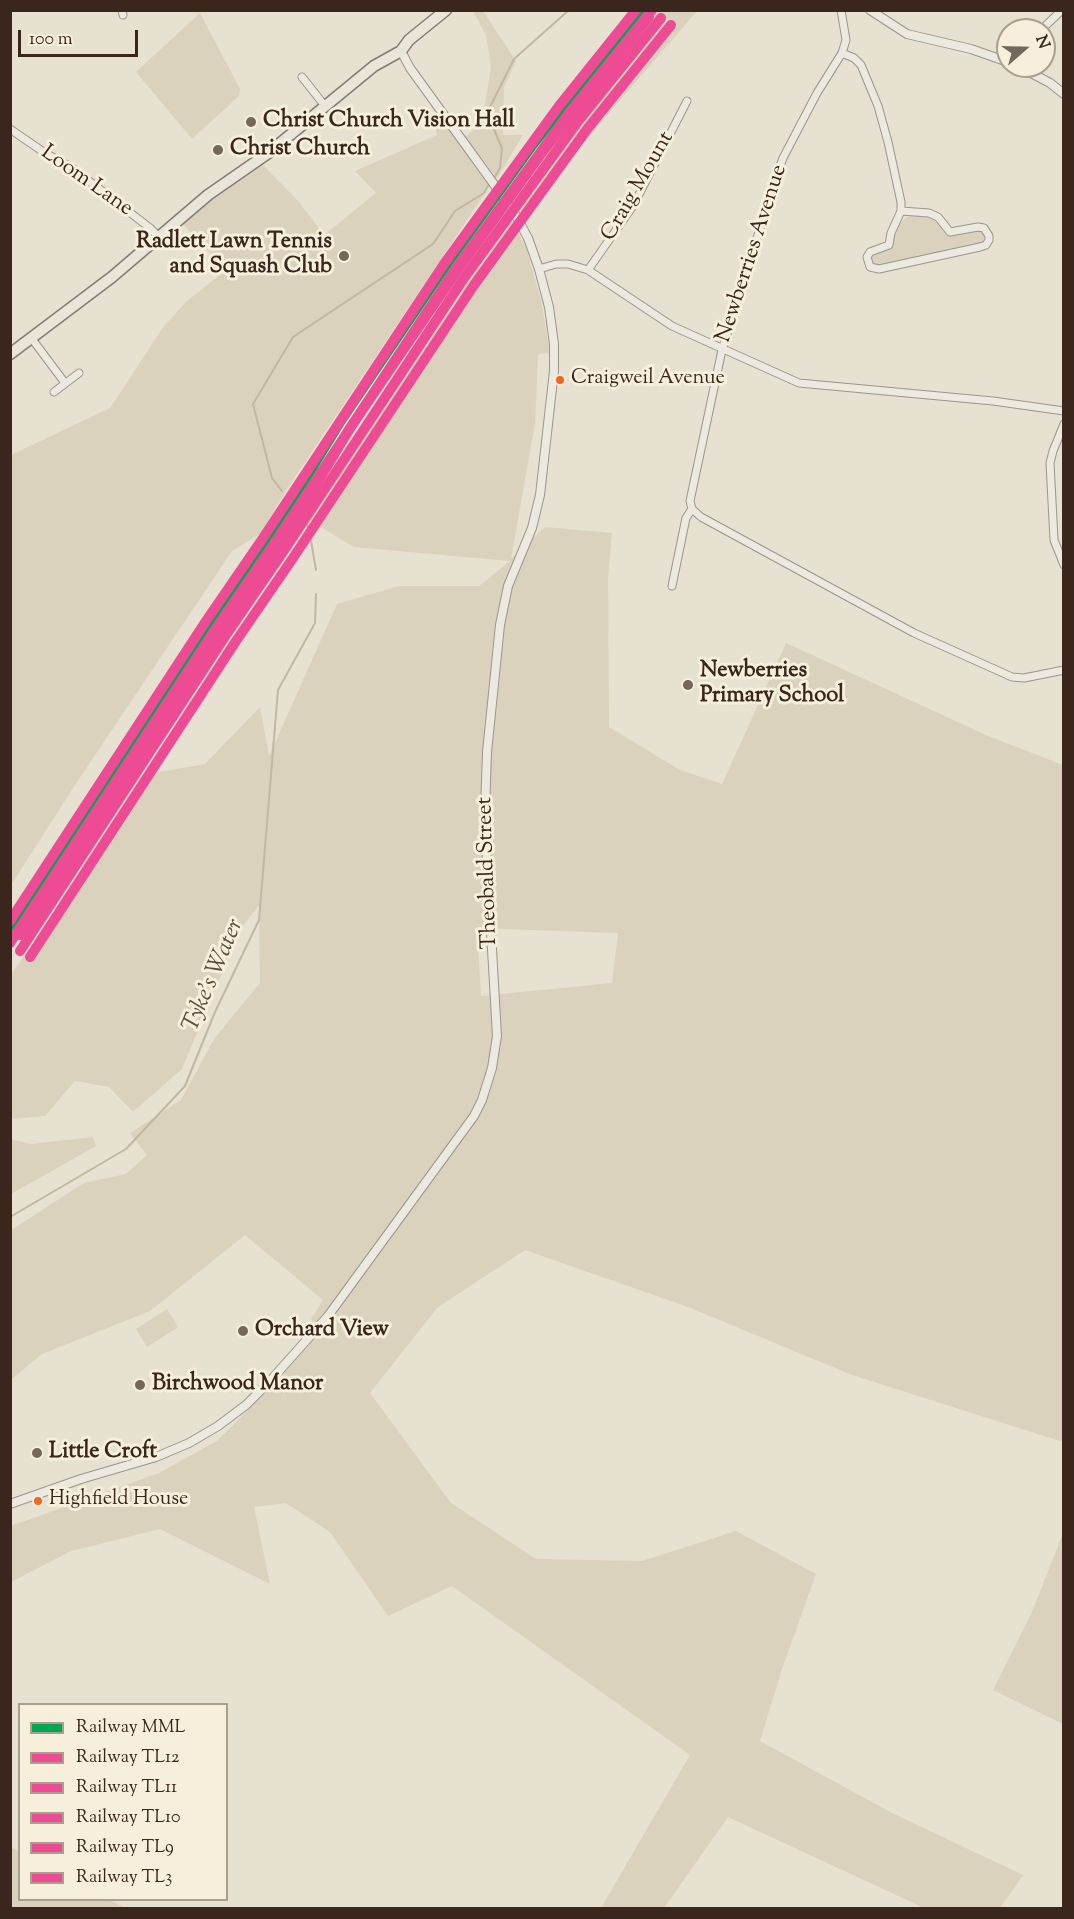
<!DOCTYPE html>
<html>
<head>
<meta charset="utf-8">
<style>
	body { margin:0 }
	#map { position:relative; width:1074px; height:1919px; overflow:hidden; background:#e6e1d1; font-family:"Sorts Mill Goudy",serif }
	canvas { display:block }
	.frame { position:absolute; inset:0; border:12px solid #3a261d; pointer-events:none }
	.legend { position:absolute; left:18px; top:1703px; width:210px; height:198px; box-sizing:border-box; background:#f5efdb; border:2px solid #aa9f8f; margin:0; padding:8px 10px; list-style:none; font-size:18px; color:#3a261d }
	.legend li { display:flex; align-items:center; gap:12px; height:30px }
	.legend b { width:30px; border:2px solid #aa9f8f }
	.north { position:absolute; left:996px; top:18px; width:60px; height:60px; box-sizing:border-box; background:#f5efdb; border:2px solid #aa9f8f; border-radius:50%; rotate:70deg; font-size:16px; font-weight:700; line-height:24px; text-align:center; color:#3a261d }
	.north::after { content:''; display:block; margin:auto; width:21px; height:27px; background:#76675c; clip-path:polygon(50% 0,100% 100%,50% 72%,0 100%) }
	.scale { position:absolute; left:18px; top:30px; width:120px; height:27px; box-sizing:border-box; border:3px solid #3a261d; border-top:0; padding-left:8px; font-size:18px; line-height:21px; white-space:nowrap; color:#3a261d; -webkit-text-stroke:4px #f5efdb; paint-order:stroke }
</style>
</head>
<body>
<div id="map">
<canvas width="1074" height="1919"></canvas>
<div class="frame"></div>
<ul class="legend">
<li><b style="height:8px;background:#00a651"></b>Railway MML</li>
<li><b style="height:8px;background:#ee4b95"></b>Railway TL12</li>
<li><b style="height:8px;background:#ee4b95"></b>Railway TL11</li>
<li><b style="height:8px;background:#ee4b95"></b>Railway TL10</li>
<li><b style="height:8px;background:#ee4b95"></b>Railway TL9</li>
<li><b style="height:8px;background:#ee4b95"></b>Railway TL3</li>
</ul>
<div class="north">N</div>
<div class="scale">100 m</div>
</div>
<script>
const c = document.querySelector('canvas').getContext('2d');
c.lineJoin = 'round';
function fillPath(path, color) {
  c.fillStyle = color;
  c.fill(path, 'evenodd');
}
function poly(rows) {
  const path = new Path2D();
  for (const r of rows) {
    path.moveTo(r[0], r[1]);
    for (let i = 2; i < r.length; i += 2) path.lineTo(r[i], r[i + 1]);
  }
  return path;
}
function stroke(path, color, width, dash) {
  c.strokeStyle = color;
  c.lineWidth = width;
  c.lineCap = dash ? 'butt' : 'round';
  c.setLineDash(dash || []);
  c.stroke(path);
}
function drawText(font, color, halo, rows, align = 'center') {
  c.font = font + ' "Sorts Mill Goudy",serif';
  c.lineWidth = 6;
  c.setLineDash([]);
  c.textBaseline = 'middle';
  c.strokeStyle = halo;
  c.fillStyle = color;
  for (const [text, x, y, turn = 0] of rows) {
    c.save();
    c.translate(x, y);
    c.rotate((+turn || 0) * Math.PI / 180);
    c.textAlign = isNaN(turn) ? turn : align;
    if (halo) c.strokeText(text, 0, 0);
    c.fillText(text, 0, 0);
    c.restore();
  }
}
const green = poly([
	[658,10,697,11,523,213,511,196,590,94],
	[476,11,483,11,516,61,504,87,503,135,523,135,497,178,465,137,482,123,491,67,486,35,474,13],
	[200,13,240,89,239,96,192,139,136,72],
	[438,113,489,187,289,486,260,534,232,551,75,785,11,885,11,455,110,408,164,326,187,301,226,270,183,224,211,201,263,165,298,201,324,235,376,193,355,171,437,135,433,117],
	[505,208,526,248,541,300,550,353,538,354,535,423,511,559,545,527,612,533,608,578,609,727,680,770,722,784,786,643,986,735,1063,765,1063,1442,852,1375,688,1307,525,1250,437,1308,370,1393,451,1503,536,1559,642,1561,736,1531,816,1574,782,1669,760,1741,892,1813,1023,1875,1000,1908,924,1908,728,1817,664,1908,601,1908,690,1755,452,1586,388,1616,330,1532,286,1503,254,1507,270,1584,160,1529,71,1551,11,1582,11,1526,159,1473,217,1441,275,1383,321,1331,311,1319,323,1300,245,1235,150,1311,42,1354,11,1380,11,1230,84,1183,126,1174,147,1155,130,1133,181,1100,214,1039,260,983,259,905,240,929,182,1069,133,1112,109,1087,75,1081,45,1116,11,1119,10,976,66,896,112,822,148,774,205,764,260,707,269,756,337,604,399,586,479,586,510,561,354,547,309,520,387,387],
	[477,928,618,933,612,983,481,996],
	[915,214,922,214,932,218,948,235,979,229,983,230,987,238,984,243,879,267,873,266,870,258,871,255,890,247,896,227,907,217],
	[93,1137,96,1146,11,1194,11,1139,30,1144],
	[167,1309,178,1327,147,1347,136,1329],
	[1063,1533,1063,1724,993,1690,1032,1612],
	[10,1847,19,1851,20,1900,109,1900,126,1908,11,1908]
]);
const stream = poly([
	[493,180,500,168,502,148,487,113,514,59,569,10],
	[282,491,272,478,253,404,293,337,433,244,455,211,484,193,489,184],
	[301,514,309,529,316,570],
	[10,1217,126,1149,185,1086,215,1012,259,920,278,690,315,623,316,594]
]);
const minor = poly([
	[122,10,123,15],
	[1041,30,1062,10],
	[842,53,854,58,861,65,878,106,888,142,901,202,901,211,891,233,889,245,870,252,867,257,870,267,879,269,980,247,986,245,989,240,989,236,984,228,978,227,950,232,938,217,929,213,901,211],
	[302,77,325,106],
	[10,129,45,153,71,167,150,228,159,237],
	[539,269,556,264,568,264,588,270,672,326,799,383,993,401,1064,411],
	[588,270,633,206,687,101],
	[32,339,65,383],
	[54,392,79,373],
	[1064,424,1053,451,1050,463,1054,540,1064,565],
	[692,509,701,517,914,633,1012,677,1024,678,1064,670],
	[672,586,686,518,692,509,690,501,722,350,776,177,783,158,817,93,842,53,846,40,841,10]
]);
const tertiary = poly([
	[870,10,907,34,971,49,1008,62],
	[1018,66,1050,83,1064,94],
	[10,1504,81,1479,156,1457,189,1443,218,1426,246,1405,270,1381,328,1316,474,1116,482,1100,492,1068,497,1036,486,845,485,810,487,752,500,625,508,586,532,528,540,495,554,371,554,344,549,307,539,269,528,238,514,212,410,68,401,51]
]);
const primary = poly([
	[10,354,112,277,208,195,267,154,374,66,401,51,409,40,446,10]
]);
const rail1 = poly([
	[10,927,303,483,340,422,449,261,531,147,640,10]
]);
const rail2 = poly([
	[10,943,216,628,273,545,454,271,569,113,652,10]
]);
const rail3 = poly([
	[20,951,226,635,283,552,464,278,579,120,661,18]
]);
const rail4 = poly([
	[10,921,206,621,263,538,444,264,559,106,636,10]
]);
const rail5 = poly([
	[30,957,236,641,293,558,474,285,588,128,671,25]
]);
const rail6 = poly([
	[20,935,313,490,350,428,459,268,541,154,649,17]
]);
const markers = [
	[251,122,6,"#76675c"],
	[218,150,6,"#76675c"],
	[344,256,6,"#76675c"],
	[560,380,5,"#f26522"],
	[688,685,6,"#76675c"],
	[243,1331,6,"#76675c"],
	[140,1385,6,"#76675c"],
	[37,1453,6,"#76675c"],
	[38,1501,5,"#f26522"]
];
const busNames = [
	["Craigweil Avenue",571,380],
	["Highfield House",49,1501]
];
const poiNames = [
	["Christ Church Vision Hall",263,122],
	["Christ Church",230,150],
	["Radlett Lawn Tennis",332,243,"right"],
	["and Squash Club",332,268,"right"],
	["Newberries",700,672],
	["Primary School",700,697],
	["Orchard View",255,1331],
	["Birchwood Manor",152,1385],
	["Little Croft",49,1453]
];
const streetNames = [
	["Loom Lane",86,182,35],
	["Craig Mount",639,187,-60],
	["Newberries Avenue",753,254,-72],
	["Theobald Street",489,873,-92]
];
const waterNames = [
	["Tyke's Water",215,976,-67]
];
fillPath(green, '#dad2bc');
stroke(stream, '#c1b7a2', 2);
stroke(minor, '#9b958b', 9);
stroke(tertiary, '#9b958b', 10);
stroke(primary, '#827c73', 13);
stroke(minor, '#ece9e0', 7);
stroke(tertiary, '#ece9e0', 8);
stroke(primary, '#e9e5db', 10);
stroke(rail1, '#00a651', 10);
stroke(rail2, '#ee4b95', 10);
stroke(rail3, '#ee4b95', 10);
stroke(rail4, '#ee4b95', 10);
stroke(rail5, '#ee4b95', 10);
stroke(rail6, '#ee4b95', 10);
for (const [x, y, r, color] of markers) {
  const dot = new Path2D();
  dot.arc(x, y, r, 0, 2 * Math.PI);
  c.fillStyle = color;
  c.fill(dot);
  stroke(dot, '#f5efdb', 2);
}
drawText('20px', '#3a261d', '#f5efdb', busNames, 'left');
drawText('bold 22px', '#3a261d', '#f5efdb', poiNames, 'left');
drawText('22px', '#3a261d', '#f5efdb', streetNames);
drawText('italic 24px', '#5e4c3f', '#f5efdb', waterNames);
</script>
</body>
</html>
